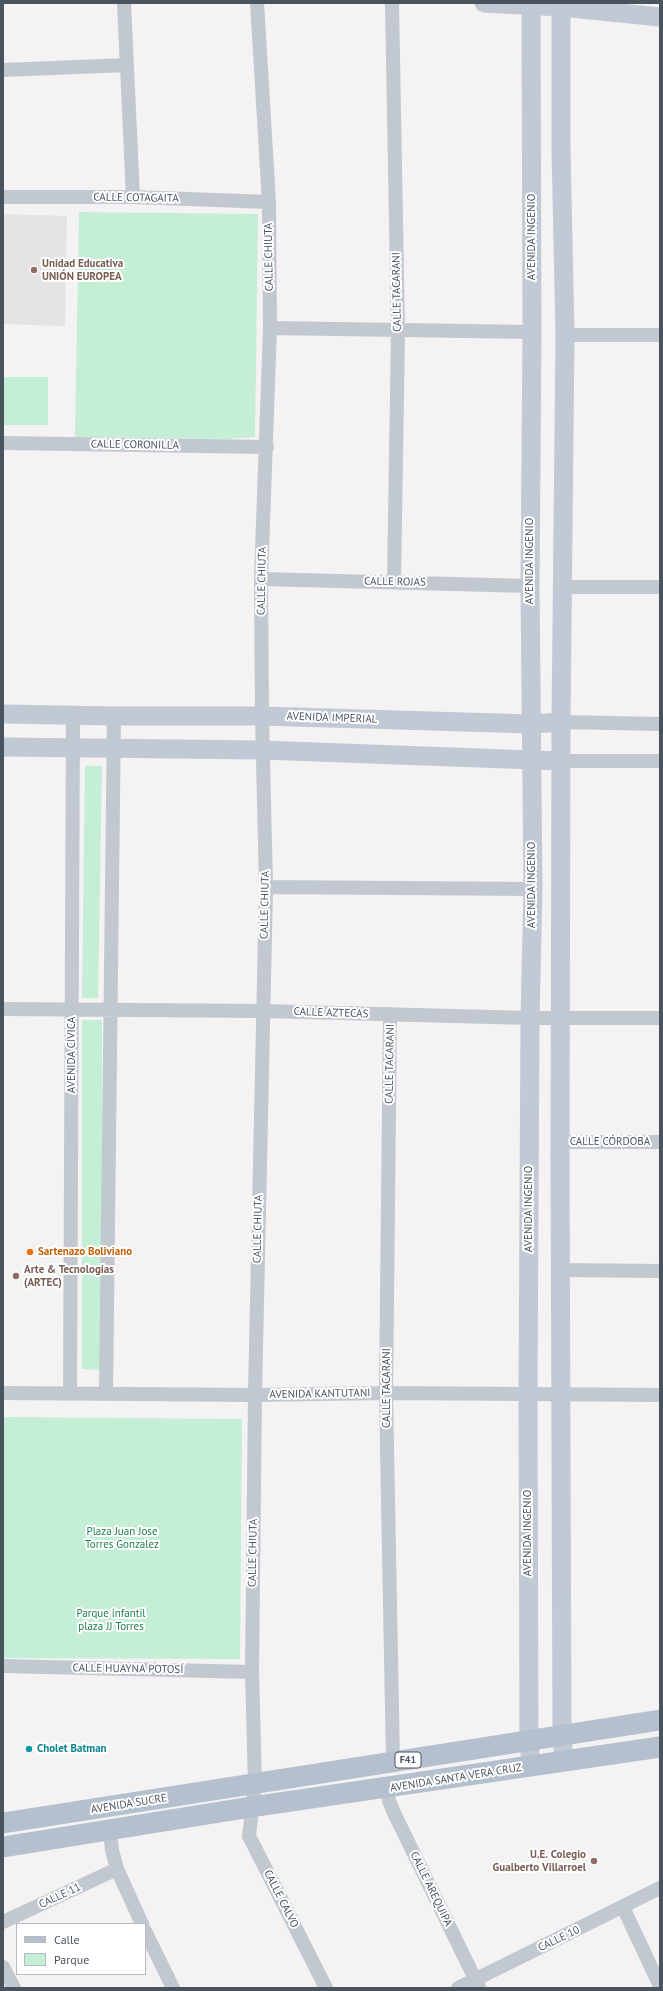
<!DOCTYPE html>
<html>
<head>
<meta charset="utf-8">
<style>
	body { margin:0 }
	#map { position:relative; width:663px; height:1991px; overflow:hidden; background:#f4f2f2; font-family:"PT Sans",sans-serif }
	canvas { display:block }
	.frame { position:absolute; inset:0; border:4px solid #4a545e; pointer-events:none }
	.legend { position:absolute; left:16px; top:1923px; width:130px; height:52px; box-sizing:border-box; background:#fff; border:1px solid #b7bbbf; margin:0; padding:5px 7px; list-style:none; font-size:12px; color:#4a545e }
	.legend li { display:flex; align-items:center; gap:8px; height:20px }
	.legend b { width:20px; border:1px solid #b7bbbf }
</style>
</head>
<body>
<div id="map">
<canvas width="663" height="1991"></canvas>
<div class="frame"></div>
<ul class="legend">
<li><b style="height:5px;background:#b4c0ce"></b>Calle</li>
<li><b style="height:11px;background:#c4eed6"></b>Parque</li>
</ul>
</div>
<script>
const c = document.querySelector('canvas').getContext('2d');
c.lineJoin = 'round';
function fillPath(path, color) {
  c.fillStyle = color;
  c.fill(path, 'evenodd');
}
function poly(rows) {
  const path = new Path2D();
  for (const r of rows) {
    path.moveTo(r[0], r[1]);
    for (let i = 2; i < r.length; i += 2) path.lineTo(r[i], r[i + 1]);
  }
  return path;
}
function stroke(path, color, width, dash) {
  c.strokeStyle = color;
  c.lineWidth = width;
  c.lineCap = dash ? 'butt' : 'round';
  c.setLineDash(dash || []);
  c.stroke(path);
}
function drawText(font, color, halo, rows, align = 'center') {
  c.font = font + ' "PT Sans",sans-serif';
  c.lineWidth = 4;
  c.setLineDash([]);
  c.textBaseline = 'middle';
  c.strokeStyle = halo;
  c.fillStyle = color;
  for (const [text, x, y, turn = 0] of rows) {
    c.save();
    c.translate(x, y);
    c.rotate((+turn || 0) * Math.PI / 180);
    c.textAlign = isNaN(turn) ? turn : align;
    if (halo) c.strokeText(text, 0, 0);
    c.fillText(text, 0, 0);
    c.restore();
  }
}
const education = poly([
	[3,214,67,216,65,326,3,324]
]);
const green = poly([
	[79,212,258,214,255,437,228,439,75,437],
	[3,377,48,377,48,425,3,425],
	[85,766,102,766,98,998,82,998],
	[82,1020,102,1020,102,1370,82,1369],
	[3,1417,242,1419,240,1659,3,1658]
]);
const street = poly([
	[124,3,133,197],
	[257,3,269,202,270,328,261,579,262,716,266,887,255,1395,252,1672,255,1784,249,1836,326,1988],
	[392,3,398,331,394,582],
	[3,70,127,65],
	[3,197,133,197,269,202],
	[270,328,532,332],
	[565,335,660,335],
	[3,443,267,447],
	[261,579,530,586],
	[562,587,660,587],
	[561,722,660,724],
	[561,761,660,761],
	[266,887,533,889],
	[3,1009,263,1011,530,1018,660,1018],
	[390,1014,386,1393,393,1762],
	[560,1142,660,1142],
	[560,1270,660,1271],
	[3,1393,255,1395,386,1393,660,1395],
	[70,1394,73,715],
	[106,1394,114,716],
	[3,1666,252,1672],
	[387,1788,389,1801,394,1813,479,1987],
	[110,1830,112,1850,117,1869,142,1924],
	[623,1907,660,1986],
	[3,1922,117,1869],
	[145,1931,173,1988],
	[3,1967,14,1988],
	[458,1988,660,1888]
]);
const secondary = poly([
	[484,3,561,7,660,17],
	[561,3,561,149,565,335,561,722,560,1158,562,1736,564,1761],
	[3,714,114,716,262,716,532,724,561,722],
	[3,747,262,750,561,761],
	[531,1766,529,1741,528,1394,530,1018,533,889,530,586,532,332,531,3]
]);
const primary = poly([
	[3,1823,660,1720],
	[3,1847,251,1807,660,1747]
]);
const markers = [
	[34,270,4,"#8d6e63"],
	[30,1252,4,"#e8710a"],
	[16,1276,4,"#8d6e63"],
	[29,1749,4,"#0f9aa8"],
	[594,1861,4,"#8d6e63"]
];
const shields = [
	[408,1760,26]
];
const shieldNames = [
	["F41",408,1760]
];
const streetNames = [
	["CALLE COTAGAITA",136,198,1],
	["AVENIDA INGENIO",532,237,-90],
	["CALLE CHIUTA",269,257,-91],
	["CALLE TACARANI",397,292,-91],
	["CALLE CORONILLA",135,445,1],
	["AVENIDA INGENIO",530,561,-90],
	["CALLE CHIUTA",262,581,-89],
	["CALLE ROJAS",395,582,1],
	["AVENIDA IMPERIAL",332,718,2],
	["AVENIDA INGENIO",532,885,-90],
	["CALLE CHIUTA",265,905,-89],
	["CALLE AZTECAS",331,1013,2],
	["AVENIDA CÍVICA",72,1055,-90],
	["CALLE TACARANI",390,1064,-89],
	["CALLE CÓRDOBA",610,1142],
	["AVENIDA INGENIO",529,1209,-90],
	["CALLE CHIUTA",258,1229,-89],
	["CALLE TACARANI",387,1388,-90],
	["AVENIDA KANTUTANI",320,1394,-1],
	["AVENIDA INGENIO",528,1533,-90],
	["CALLE CHIUTA",253,1553,-89],
	["CALLE HUAYNA POTOSÍ",128,1669,1],
	["AVENIDA SANTA VERA CRUZ",456,1778,-9],
	["AVENIDA SUCRE",129,1804,-9],
	["CALLE AREQUIPA",431,1889,64],
	["CALLE 11",60,1896,-25],
	["CALLE CALVO",281,1899,63],
	["CALLE 10",559,1939,-26]
];
const educationNames = [
	["Unidad Educativa",42,264],
	["UNIÓN EUROPEA",42,277],
	["Arte & Tecnologías",24,1270],
	["(ARTEC)",24,1283],
	["U.E. Colegio",586,1855,"right"],
	["Gualberto Villarroel",586,1868,"right"]
];
const foodNames = [
	["Sartenazo Boliviano",38,1252]
];
const parkNames = [
	["Plaza Juan Jose",122,1532],
	["Torres Gonzalez",122,1545],
	["Parque infantil",111,1614],
	["plaza JJ Torres",111,1627]
];
const cultureNames = [
	["Cholet Batman",37,1749]
];
fillPath(education, '#e5e3e3');
fillPath(green, '#c4eed6');
stroke(street, '#c1c8cf', 14);
stroke(secondary, '#c1c9d4', 19);
stroke(primary, '#b4c0ce', 21);
for (const [x, y, r, color] of markers) {
  const dot = new Path2D();
  dot.arc(x, y, r, 0, 2 * Math.PI);
  c.fillStyle = color;
  c.fill(dot);
  stroke(dot, '#fff', 1.5);
}
for (const [x, y, w] of shields) {
  const box = new Path2D();
  box.roundRect(x - w / 2, y - 8, w, 16, 3);
  c.fillStyle = '#fff';
  c.fill(box);
  stroke(box, '#4a545e', 1);
}
drawText('bold 10px', '#4a545e', null, shieldNames);
drawText('11px', '#4a545e', '#fff', streetNames);
drawText('bold 11px', '#785e54', '#fff', educationNames, 'left');
drawText('bold 11px', '#c56008', '#fff', foodNames, 'left');
drawText('11px', '#1d7e52', '#fff', parkNames);
drawText('bold 11px', '#0d838f', '#fff', cultureNames, 'left');
</script>
</body>
</html>
